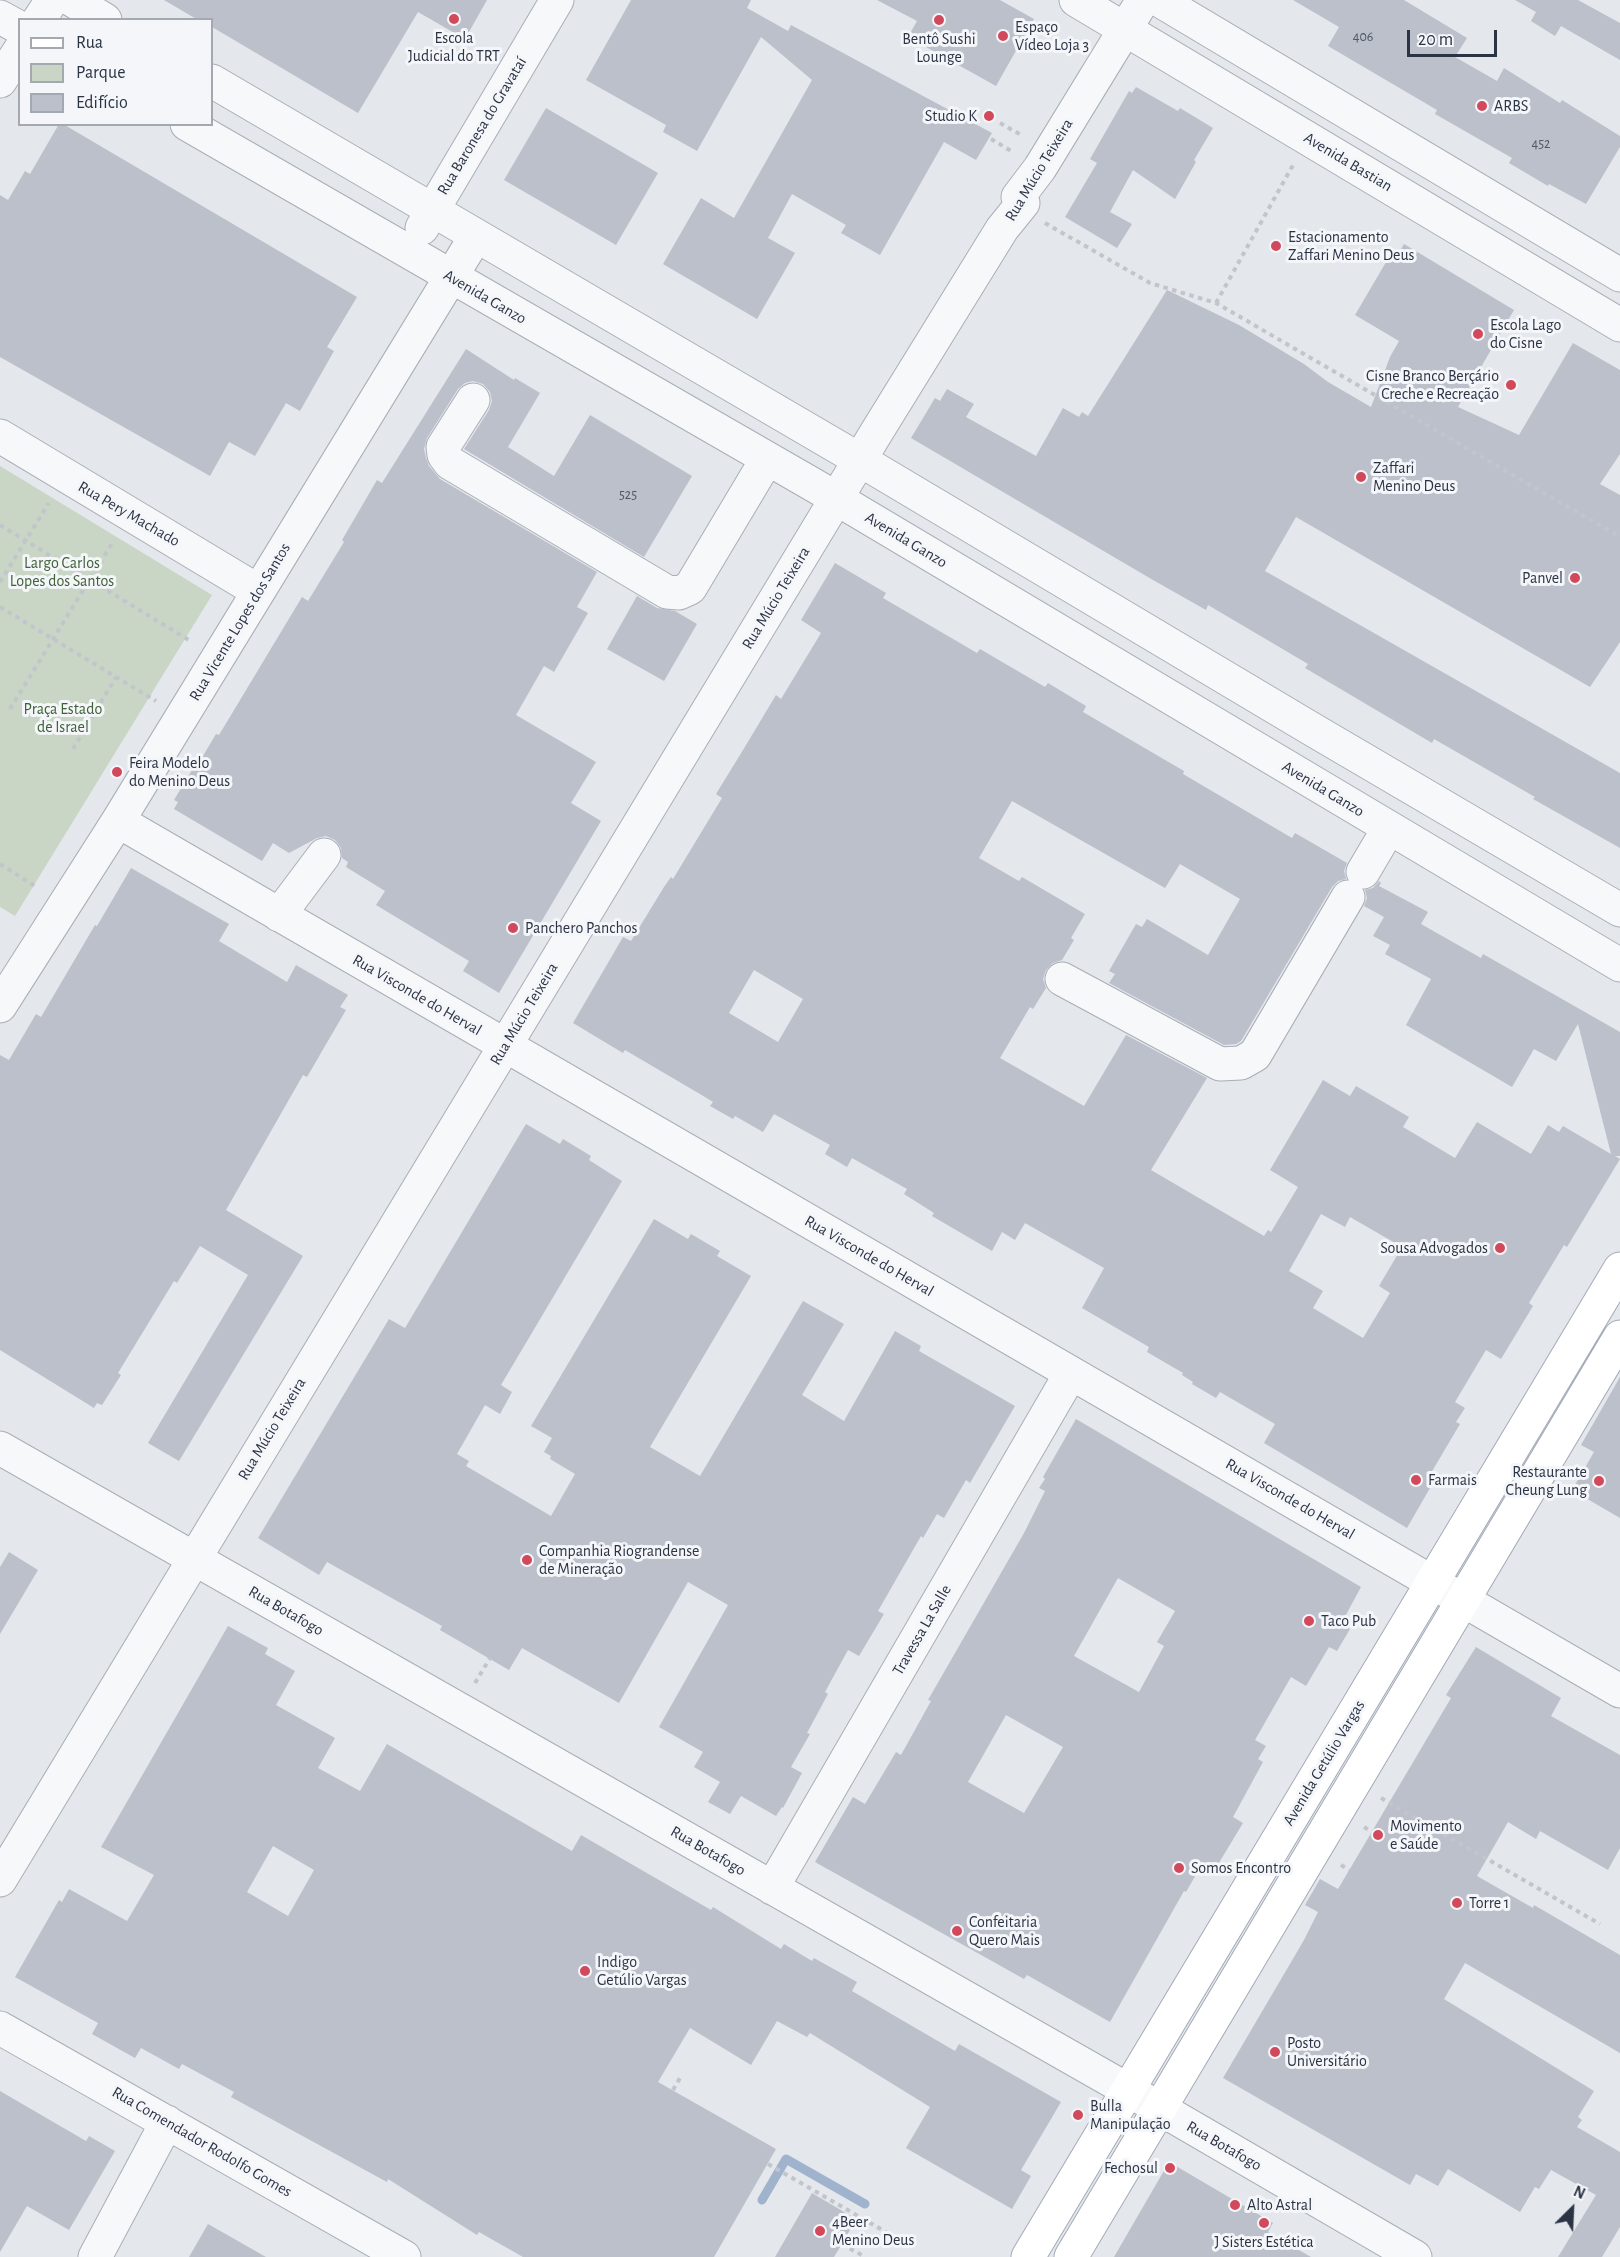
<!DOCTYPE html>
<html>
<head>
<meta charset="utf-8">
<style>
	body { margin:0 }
	#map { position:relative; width:1620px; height:2257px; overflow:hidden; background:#e4e7ec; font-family:"Alegreya Sans",sans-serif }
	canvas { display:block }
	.legend { position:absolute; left:18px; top:18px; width:195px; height:108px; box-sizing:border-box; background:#f4f6f9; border:2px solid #a4a8b1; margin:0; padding:8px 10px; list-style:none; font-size:18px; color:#2b3445 }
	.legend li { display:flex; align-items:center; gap:12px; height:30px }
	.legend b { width:30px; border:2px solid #a4a8b1 }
	.north { position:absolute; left:1542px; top:2179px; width:60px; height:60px; -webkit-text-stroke:4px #f4f6f9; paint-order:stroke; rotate:24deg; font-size:16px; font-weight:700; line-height:24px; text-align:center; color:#2b3445 }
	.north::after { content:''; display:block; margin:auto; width:21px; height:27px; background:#2b3445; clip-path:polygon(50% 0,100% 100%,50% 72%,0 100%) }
	.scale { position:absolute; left:1407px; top:30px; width:90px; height:27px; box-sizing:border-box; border:3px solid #2b3445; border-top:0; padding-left:8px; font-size:18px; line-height:21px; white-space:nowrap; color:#2b3445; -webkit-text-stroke:4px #f4f6f9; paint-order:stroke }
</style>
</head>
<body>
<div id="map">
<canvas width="1620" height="2257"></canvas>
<ul class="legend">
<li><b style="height:8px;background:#fff"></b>Rua</li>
<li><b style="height:16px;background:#c9d6c5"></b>Parque</li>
<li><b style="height:16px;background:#bbc0ca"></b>Edifício</li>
</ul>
<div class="north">N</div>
<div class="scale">20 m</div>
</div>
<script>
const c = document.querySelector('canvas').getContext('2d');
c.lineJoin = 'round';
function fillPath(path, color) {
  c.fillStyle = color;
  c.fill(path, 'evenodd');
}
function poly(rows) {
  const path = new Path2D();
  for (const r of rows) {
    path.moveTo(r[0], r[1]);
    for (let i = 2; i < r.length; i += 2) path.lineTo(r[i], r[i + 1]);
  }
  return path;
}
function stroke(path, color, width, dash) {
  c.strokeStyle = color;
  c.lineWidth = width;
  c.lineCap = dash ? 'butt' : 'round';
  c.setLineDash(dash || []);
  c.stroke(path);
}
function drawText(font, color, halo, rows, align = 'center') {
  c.font = font + ' "Alegreya Sans",sans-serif';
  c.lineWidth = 6;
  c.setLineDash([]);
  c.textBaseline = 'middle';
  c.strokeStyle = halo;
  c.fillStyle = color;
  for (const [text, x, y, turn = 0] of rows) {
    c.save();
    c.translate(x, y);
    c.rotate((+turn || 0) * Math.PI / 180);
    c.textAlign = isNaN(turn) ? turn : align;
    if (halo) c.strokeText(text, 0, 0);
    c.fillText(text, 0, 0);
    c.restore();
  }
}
const green = poly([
	[0,466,212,595,15,916,0,907]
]);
const stream = poly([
	[762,2200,786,2159,865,2204]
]);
const building = poly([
	[164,0,487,0,465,39,418,12,358,113,212,27,212,20,198,20],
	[631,0,751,0,747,8,788,31,791,25,992,133,976,160,944,142,880,255,841,233,846,225,792,194,768,238,795,253,757,319,663,264,701,198,734,218,812,80,761,37,697,151,663,132,666,125,586,80],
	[877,0,1000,0,1034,19,996,86,908,37,917,21],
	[1293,0,1404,0,1467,38,1455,57,1497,81,1504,68,1560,103,1562,100,1620,136,1620,147,1586,204,1549,184,1548,186,1509,163,1512,158,1435,114,1437,110,1328,46,1339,27],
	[1515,0,1578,0,1620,23,1620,60,1561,26,1555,36,1531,21,1536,12],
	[1136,87,1178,111,1180,108,1213,128,1194,160,1196,162,1175,199,1133,170,1110,212,1132,224,1117,248,1065,217,1097,163,1090,159,1129,91,1132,93],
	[546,108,658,173,616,245,504,180],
	[59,124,63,124,357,297,327,347,334,351,300,411,286,403,255,456,229,442,210,476,0,357,0,195,8,200,25,171,30,174],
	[1404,244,1514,310,1458,407,1519,435,1573,343,1620,370,1620,454,1600,484,1620,495,1620,642,1590,687,1296,517,1265,571,1620,773,1620,848,1533,799,1535,797,1434,739,1432,743,1305,668,1308,664,1208,605,1206,610,1153,580,911,438,935,398,940,401,947,389,974,404,966,417,1036,456,1063,408,1079,417,1082,412,1088,416,1167,290,1239,325,1304,364,1328,382,1371,407,1390,357,1399,341,1355,315,1389,257,1394,261],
	[466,349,514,380,515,378,540,393,508,447,554,476,590,415,692,476,644,557,464,449,489,410,492,401,490,392,483,384,473,381,465,383,458,389,427,438,424,449,426,458,429,466,440,479,597,572,577,607,588,613,554,672,544,666,516,715,596,762,571,803,601,821,499,993,463,971,469,961,376,905,385,891,346,867,348,862,342,858,341,848,335,840,326,836,317,838,289,853,273,843,262,861,174,809,178,802,174,800,195,765,197,766,216,734,219,735,302,597,308,601,344,542,342,540,377,480,382,483],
	[835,563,886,593,883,598,977,653,980,649,1045,687,1048,683,1086,706,1083,712,1184,771,1183,774,1292,838,1295,833,1347,863,1344,871,1346,879,1338,881,1332,887,1241,1041,1236,1044,1224,1045,1109,983,1115,974,1109,971,1136,924,1142,927,1147,919,1208,955,1240,899,1180,864,1165,888,1012,801,979,858,1019,881,1022,877,1085,914,1071,938,1074,940,1062,960,1053,963,1046,970,1043,979,1046,988,1033,1009,1030,1007,1000,1058,1084,1106,1126,1035,1207,1078,1151,1170,1264,1236,1268,1230,1271,1232,1298,1187,1270,1170,1323,1080,1350,1096,1356,1086,1409,1117,1403,1127,1455,1158,1477,1122,1531,1154,1548,1125,1559,1132,1563,1126,1611,1154,1578,1024,1556,1061,1534,1049,1512,1087,1406,1025,1431,979,1385,954,1390,945,1373,936,1384,917,1364,906,1367,898,1365,890,1373,888,1379,881,1381,883,1379,886,1428,912,1421,924,1481,958,1483,954,1620,1032,1620,1156,1615,1156,1620,1159,1567,1247,1564,1245,1529,1303,1533,1306,1501,1359,1486,1350,1455,1402,1465,1408,1456,1422,1460,1424,1431,1473,1435,1475,1428,1487,1430,1488,1407,1528,1264,1443,1275,1424,1220,1392,1216,1398,1192,1384,1193,1382,1182,1375,1183,1373,1147,1352,1149,1347,1082,1308,1104,1268,1025,1223,1015,1240,1002,1232,992,1251,932,1216,934,1213,904,1194,907,1189,852,1158,847,1167,825,1154,830,1145,774,1114,763,1132,735,1116,733,1119,710,1106,713,1102,705,1097,625,1050,623,1053,573,1023,623,937,631,941,664,887,671,877,673,879,722,798,716,794,743,750,776,695,781,699,821,633,801,620],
	[754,970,803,999,778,1042,729,1013],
	[1321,1214,1345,1227,1350,1217,1402,1247,1379,1286,1390,1293,1363,1338,1313,1308,1323,1291,1289,1271],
	[637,596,657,608,675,611,697,624,664,681,607,649],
	[131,868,229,924,219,941,287,982,296,965,348,995,340,1007,346,1010,307,1077,303,1075,226,1210,303,1256,179,1461,148,1443,248,1275,200,1246,177,1283,174,1281,118,1373,121,1375,102,1405,97,1403,94,1408,0,1350,0,1055,9,1060,36,1014,41,1017,95,925,97,926],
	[526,1124,560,1144,563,1139,591,1156,589,1160,622,1181,501,1385,512,1392,500,1414,485,1405,457,1454,469,1461,466,1466,551,1516,575,1474,550,1459,551,1456,544,1452,552,1438,531,1426,654,1219,688,1239,691,1234,720,1251,717,1256,751,1276,650,1447,700,1476,803,1301,844,1324,802,1395,844,1421,895,1331,921,1346,919,1351,1015,1406,970,1483,966,1480,944,1518,937,1514,923,1538,921,1536,878,1611,884,1614,859,1656,848,1650,825,1692,828,1694,807,1733,810,1734,791,1767,802,1773,783,1808,782,1807,776,1816,741,1796,730,1814,708,1802,720,1782,694,1767,703,1752,659,1727,728,1605,688,1582,619,1703,522,1648,509,1670,440,1630,442,1626,327,1562,319,1575,258,1538,389,1319,405,1328],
	[1620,1377,1620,1518,1572,1490,1594,1452,1581,1445],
	[1076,1419,1361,1587,1341,1624,1350,1629,1337,1651,1329,1647,1306,1686,1291,1677,1255,1740,1266,1746,1258,1759,1263,1762,1233,1817,1243,1823,1214,1871,1202,1864,1186,1892,1184,1891,1110,2022,1027,1975,1024,1979,815,1862,853,1797,865,1804,896,1752,901,1755,931,1701,928,1700,1024,1533,1045,1491,1039,1488,1045,1479,1043,1477],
	[1118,1578,1175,1611,1157,1642,1164,1646,1139,1692,1074,1656],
	[1006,1715,1063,1747,1024,1813,968,1782],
	[9,1552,38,1570,0,1634,0,1567],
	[228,1626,268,1648,265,1654,295,1671,276,1705,335,1738,318,1768,360,1791,387,1744,572,1851,581,1835,711,1910,713,1907,781,1949,784,1944,812,1961,814,1958,857,1982,852,1991,955,2051,959,2044,1061,2102,1021,2170,1031,2176,1012,2209,906,2148,930,2107,810,2033,807,2037,777,2021,751,2065,690,2028,658,2082,776,2149,714,2257,523,2257,479,2232,477,2235,388,2179,387,2182,231,2097,234,2092,182,2064,179,2069,141,2048,135,2058,92,2034,98,2023,15,1977,59,1900,62,1902,69,1889,127,1921,154,1875,101,1847],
	[273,1846,314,1870,288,1916,247,1892],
	[1476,1647,1561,1698,1551,1716,1620,1755,1620,1848,1608,1870,1540,1831,1536,1839,1508,1822,1477,1876,1533,1908,1534,1905,1620,1955,1620,2053,1465,1963,1444,1999,1594,2091,1578,2117,1582,2120,1577,2127,1620,2152,1620,2227,1602,2257,1558,2257,1596,2195,1551,2170,1539,2189,1535,2187,1520,2212,1448,2169,1438,2186,1416,2174,1410,2185,1223,2078,1304,1940,1318,1912,1305,1905,1320,1879,1338,1889,1451,1698,1446,1695],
	[0,2091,86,2141,89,2136,115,2151,69,2230,27,2206,0,2252],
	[1169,2162,1273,2223,1268,2232,1311,2257,1114,2257],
	[812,2193,856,2219,842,2244,834,2257,775,2257],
	[208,2224,266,2257,189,2257]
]);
const path = poly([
	[1000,123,1023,136],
	[991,139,1013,152],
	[1045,223,1150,283,1216,303,1620,537],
	[1216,303,1293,165],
	[0,525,192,642],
	[0,582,49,503],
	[0,607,156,701],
	[10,709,114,540],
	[73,749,116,677],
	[0,864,38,888],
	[475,1683,490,1658],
	[1381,1798,1600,1924],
	[1364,1827,1372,1832],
	[1341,1865,1349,1870],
	[673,2090,680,2078],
	[768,2164,886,2232],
	[842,2244,865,2257]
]);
const minor = poly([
	[72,0,105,20],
	[1076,0,1620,325],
	[1159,0,1620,275],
	[0,17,20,28],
	[39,20,52,0],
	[0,81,20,50],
	[212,81,860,460,1315,731,1620,910],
	[187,124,817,487,1620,965],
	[422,228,557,0],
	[473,400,443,447,444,455,450,463,667,592,679,593,690,588,767,459],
	[0,436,258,591],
	[118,821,1620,1691],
	[1363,872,1389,828],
	[279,915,324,855],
	[1062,979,1220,1064,1241,1063,1255,1055,1348,897],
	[0,1006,118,821,476,236],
	[0,1448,1128,2090,1415,2257],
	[0,1880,876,433,1002,229,1023,203,1018,197,1040,168,1143,0],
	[772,1888,1071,1373],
	[0,2028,404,2257],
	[95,2257,167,2122]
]);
const major = poly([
	[1028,2257,1620,1269],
	[1071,2257,1620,1337]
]);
const markers = [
	[454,19,6,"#d1495b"],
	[939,20,6,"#d1495b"],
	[1003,36,6,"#d1495b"],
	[1482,106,6,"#d1495b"],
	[989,116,6,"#d1495b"],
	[1276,246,6,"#d1495b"],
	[1478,334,6,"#d1495b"],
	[1511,385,6,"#d1495b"],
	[1361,477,6,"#d1495b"],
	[1575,578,6,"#d1495b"],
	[117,772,6,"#d1495b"],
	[513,928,6,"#d1495b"],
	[1500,1248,6,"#d1495b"],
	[1416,1480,6,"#d1495b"],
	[1599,1481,6,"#d1495b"],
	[527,1560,6,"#d1495b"],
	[1309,1621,6,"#d1495b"],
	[1378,1835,6,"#d1495b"],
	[1179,1868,6,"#d1495b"],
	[1457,1903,6,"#d1495b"],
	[957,1931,6,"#d1495b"],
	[585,1971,6,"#d1495b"],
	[1275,2052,6,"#d1495b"],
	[1078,2115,6,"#d1495b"],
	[1170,2168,6,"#d1495b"],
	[1235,2205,6,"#d1495b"],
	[1264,2223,6,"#d1495b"],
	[820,2231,6,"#d1495b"]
];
const numberNames = [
	["406",1363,37],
	["452",1541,144],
	["525",628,495]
];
const poiNames = [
	["Espaço",1015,27],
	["Vídeo Loja 3",1015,45],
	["Escola",454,38,"center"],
	["Judicial do TRT",454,56,"center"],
	["Bentô Sushi",939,39,"center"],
	["Lounge",939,57,"center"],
	["ARBS",1494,106],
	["Studio K",977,116,"right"],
	["Estacionamento",1288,237],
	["Zaffari Menino Deus",1288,255],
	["Escola Lago",1490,325],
	["do Cisne",1490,343],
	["Cisne Branco Berçário",1499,376,"right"],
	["Creche e Recreação",1499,394,"right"],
	["Zaffari",1373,468],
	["Menino Deus",1373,486],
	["Panvel",1563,578,"right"],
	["Feira Modelo",129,763],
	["do Menino Deus",129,781],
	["Panchero Panchos",525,928],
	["Sousa Advogados",1488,1248,"right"],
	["Restaurante",1587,1472,"right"],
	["Cheung Lung",1587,1490,"right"],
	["Farmais",1428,1480],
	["Companhia Riograndense",539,1551],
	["de Mineração",539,1569],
	["Taco Pub",1321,1621],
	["Movimento",1390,1826],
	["e Saúde",1390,1844],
	["Somos Encontro",1191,1868],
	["Torre 1",1469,1903],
	["Confeitaria",969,1922],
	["Quero Mais",969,1940],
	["Indigo",597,1962],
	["Getúlio Vargas",597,1980],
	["Posto",1287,2043],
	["Universitário",1287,2061],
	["Bulla",1090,2106],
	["Manipulação",1090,2124],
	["Fechosul",1158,2168,"right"],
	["Alto Astral",1247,2205],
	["4Beer",832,2222],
	["Menino Deus",832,2240],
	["J Sisters Estética",1264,2242,"center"]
];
const streetNames = [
	["Rua Baronesa do Gravataí",482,126,-59],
	["Avenida Bastian",1348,162,31],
	["Rua Múcio Teixeira",1039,170,-59],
	["Avenida Ganzo",485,297,30],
	["Rua Pery Machado",129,514,30],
	["Avenida Ganzo",906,540,31],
	["Rua Múcio Teixeira",776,598,-59],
	["Rua Vicente Lopes dos Santos",240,622,-59],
	["Avenida Ganzo",1323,789,31],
	["Rua Visconde do Herval",417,995,30],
	["Rua Múcio Teixeira",524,1014,-59],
	["Rua Visconde do Herval",869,1256,30],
	["Rua Múcio Teixeira",272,1429,-59],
	["Rua Visconde do Herval",1290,1499,30],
	["Rua Botafogo",286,1611,30],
	["Travessa La Salle",922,1630,-60],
	["Avenida Getúlio Vargas",1324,1763,-59],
	["Rua Botafogo",708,1851,30],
	["Rua Comendador Rodolfo Gomes",202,2142,30],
	["Rua Botafogo",1224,2146,30]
];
const parkNames = [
	["Largo Carlos",62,563],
	["Lopes dos Santos",62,581],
	["Praça Estado",63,709],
	["de Israel",63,727]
];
fillPath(green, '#c9d6c5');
stroke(stream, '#9fb4cc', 9);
fillPath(building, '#bbc0ca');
stroke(minor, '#a9aeb7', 35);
stroke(major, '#a3abb8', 35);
stroke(path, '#c2c5cb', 4, [4.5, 4.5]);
stroke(minor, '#f7f8fa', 33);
stroke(major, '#fff', 33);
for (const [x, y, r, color] of markers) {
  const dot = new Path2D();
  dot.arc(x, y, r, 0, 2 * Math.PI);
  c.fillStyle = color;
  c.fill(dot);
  stroke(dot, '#f4f6f9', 2);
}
drawText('14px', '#4f5766', null, numberNames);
drawText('16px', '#2b3445', '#f4f6f9', poiNames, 'left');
drawText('16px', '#2b3445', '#f4f6f9', streetNames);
drawText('16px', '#3f6138', '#f4f6f9', parkNames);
</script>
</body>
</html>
